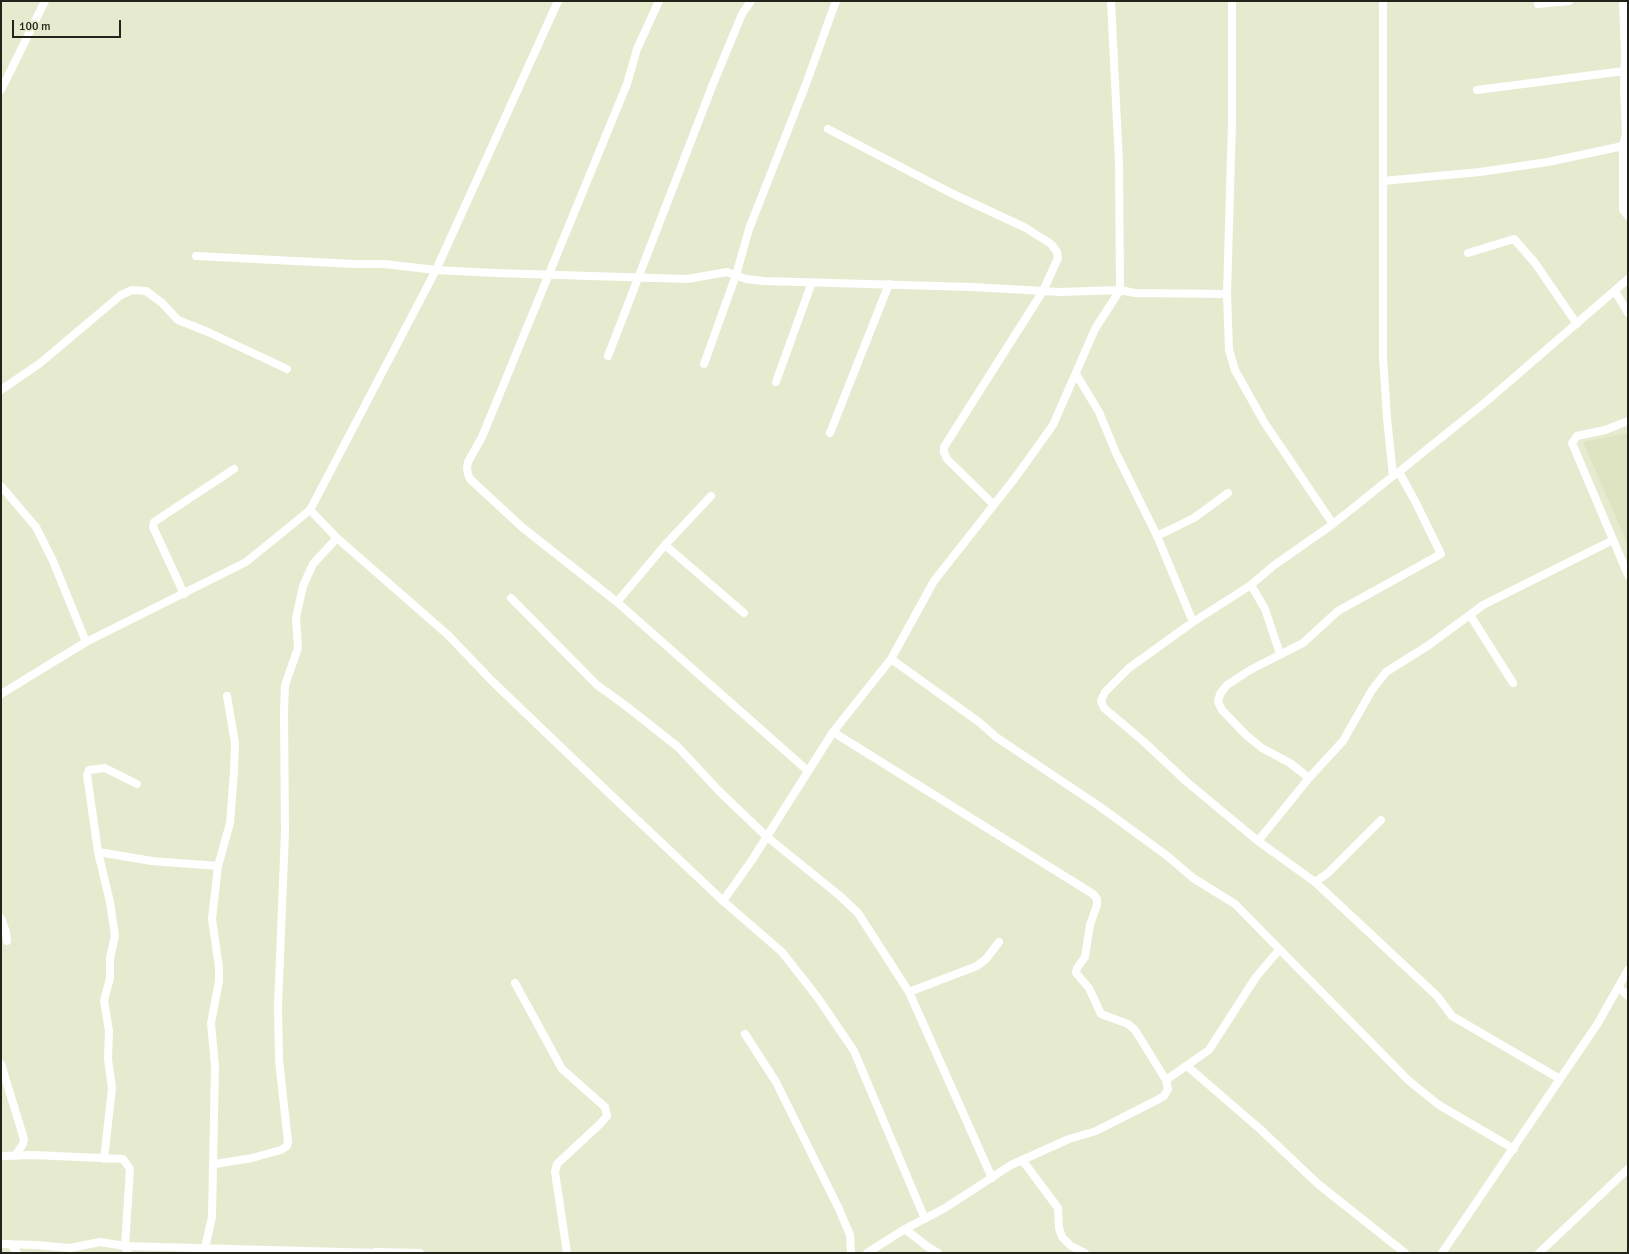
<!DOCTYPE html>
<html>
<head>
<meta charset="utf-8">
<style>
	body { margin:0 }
	#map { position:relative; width:1629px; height:1254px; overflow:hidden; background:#e6ebd0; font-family:Signika,sans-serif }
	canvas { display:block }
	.frame { position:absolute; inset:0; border:2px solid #222319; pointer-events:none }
	.scale { position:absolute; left:12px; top:20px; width:109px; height:18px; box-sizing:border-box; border:2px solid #222319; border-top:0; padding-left:5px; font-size:12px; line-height:14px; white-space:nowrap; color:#222319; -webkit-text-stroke:3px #e6ebd0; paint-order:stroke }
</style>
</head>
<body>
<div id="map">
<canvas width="1629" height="1254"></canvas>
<div class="frame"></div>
<div class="scale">100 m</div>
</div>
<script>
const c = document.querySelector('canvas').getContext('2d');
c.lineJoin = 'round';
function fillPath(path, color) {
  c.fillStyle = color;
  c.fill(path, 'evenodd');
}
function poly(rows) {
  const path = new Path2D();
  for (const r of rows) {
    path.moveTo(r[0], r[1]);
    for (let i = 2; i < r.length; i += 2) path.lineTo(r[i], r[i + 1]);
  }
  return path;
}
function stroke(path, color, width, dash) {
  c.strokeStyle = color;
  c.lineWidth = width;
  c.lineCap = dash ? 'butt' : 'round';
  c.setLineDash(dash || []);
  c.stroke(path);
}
const built = poly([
	[1628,433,1628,545,1583,442]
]);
const street = poly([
	[659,1,637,49,627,84,482,437,468,462,467,467,468,474,470,479,523,528,617,602,808,771],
	[1232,1,1232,122,1227,294,1229,350,1235,370,1264,422,1333,524],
	[1383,1,1383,357,1387,418,1393,476,1333,524,1273,566,1251,585,1193,622,1129,668,1105,692,1101,701,1104,708,1143,741,1188,783,1258,841,1315,882,1437,996,1452,1016,1560,1079],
	[1623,1,1625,55,1624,90,1626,133,1623,146],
	[1538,4,1569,1],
	[1,90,45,1],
	[1477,90,1624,71],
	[828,129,953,194,1026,228,1051,244,1057,252,1058,258,1043,291,944,447,944,452,947,459,994,505],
	[1383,181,1480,172,1548,162,1623,146,1623,210,1628,216],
	[1468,253,1514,239,1535,263,1577,324],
	[196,256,354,264,384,264,436,270,495,273,687,279,727,272,746,279,763,281,972,287,1061,292,1120,290,1135,293,1227,294],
	[1615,291,1628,313],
	[608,356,713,84,742,14,751,1],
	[704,364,736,275,749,229,806,84,836,1],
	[1076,374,1099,412,1116,453,1157,536,1193,622],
	[776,382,812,282],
	[1,390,39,364,121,295,132,290,146,291,162,303,178,320,208,332,287,369],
	[1628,421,1605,430,1577,436,1572,443,1628,575],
	[830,433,889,284],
	[1395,475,1488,400,1628,279],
	[1,486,36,527,53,561,86,642],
	[310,510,337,538,448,635,492,681,612,796,723,901,782,952,818,998,854,1051,925,1219],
	[1157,536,1194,518,1228,493],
	[665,545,744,613],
	[1251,585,1265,609,1280,654],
	[184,594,153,527,154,522,234,469],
	[511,598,597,685,626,706,678,747,719,791,766,836,840,896,858,913,909,992,992,1178],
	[617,602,665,545,711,496],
	[1470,615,1513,683],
	[891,659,979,722,996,737,1099,806,1166,855,1193,878,1235,904,1409,1081,1439,1105,1514,1149],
	[1,694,86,642,246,562,310,510,436,270,558,1],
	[833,732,1093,894,1097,899,1097,905,1090,925,1085,957,1077,968,1076,973,1089,988,1101,1014,1128,1024,1135,1030,1166,1080,1168,1089,1164,1096,1157,1100,1096,1131,1069,1139,1011,1165,945,1208,905,1229,867,1253],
	[1309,778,1290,763,1262,748,1246,735,1222,710,1218,702,1220,694,1227,685,1250,670,1303,643,1338,611,1441,554,1415,501,1399,472],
	[1258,841,1309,778,1343,741,1372,690,1386,672,1429,645,1483,605,1613,540],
	[98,852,152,861,218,866],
	[1315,882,1328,873,1381,820],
	[723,901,752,860,833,732,891,659,934,581,1015,478,1053,425,1095,329,1120,290,1119,163,1111,1],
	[1,918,6,932,7,941],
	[515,983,562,1069,605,1107,607,1116,600,1124,557,1164,555,1172,567,1253],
	[1618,987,1628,996],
	[909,992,977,966,986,959,999,942],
	[745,1034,776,1082,839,1209,850,1235,851,1253],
	[1,1064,24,1139,23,1144,15,1156],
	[1187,1066,1260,1129,1318,1184,1405,1253],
	[1166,1080,1209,1050,1256,977,1279,950],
	[1,1156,33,1155,123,1159,130,1169,125,1246,128,1253],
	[104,1159,112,1088,108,1059,109,1031,104,1001,110,978,110,958,115,936,110,902,98,852,87,775,89,770,105,768,137,784],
	[1023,1161,1058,1208,1059,1228,1062,1237,1071,1246,1085,1253],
	[215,1164,252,1158,281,1150,287,1146,288,1142,279,1060,278,1007,285,832,284,711,285,685,298,648,296,618,303,586,313,564,337,538],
	[905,1229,928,1247,938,1253],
	[1,1244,37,1245,70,1248,100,1242,125,1246,377,1253],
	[11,1244,17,1253],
	[205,1248,212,1217,215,1066,211,1023,219,981,219,967,212,919,218,866,230,823,234,772,235,743,227,696],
	[376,1252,420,1253],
	[1442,1253,1598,1023,1628,970],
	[1539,1253,1628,1169]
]);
fillPath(built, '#dee4c1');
stroke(street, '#fff', 8);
</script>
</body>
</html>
